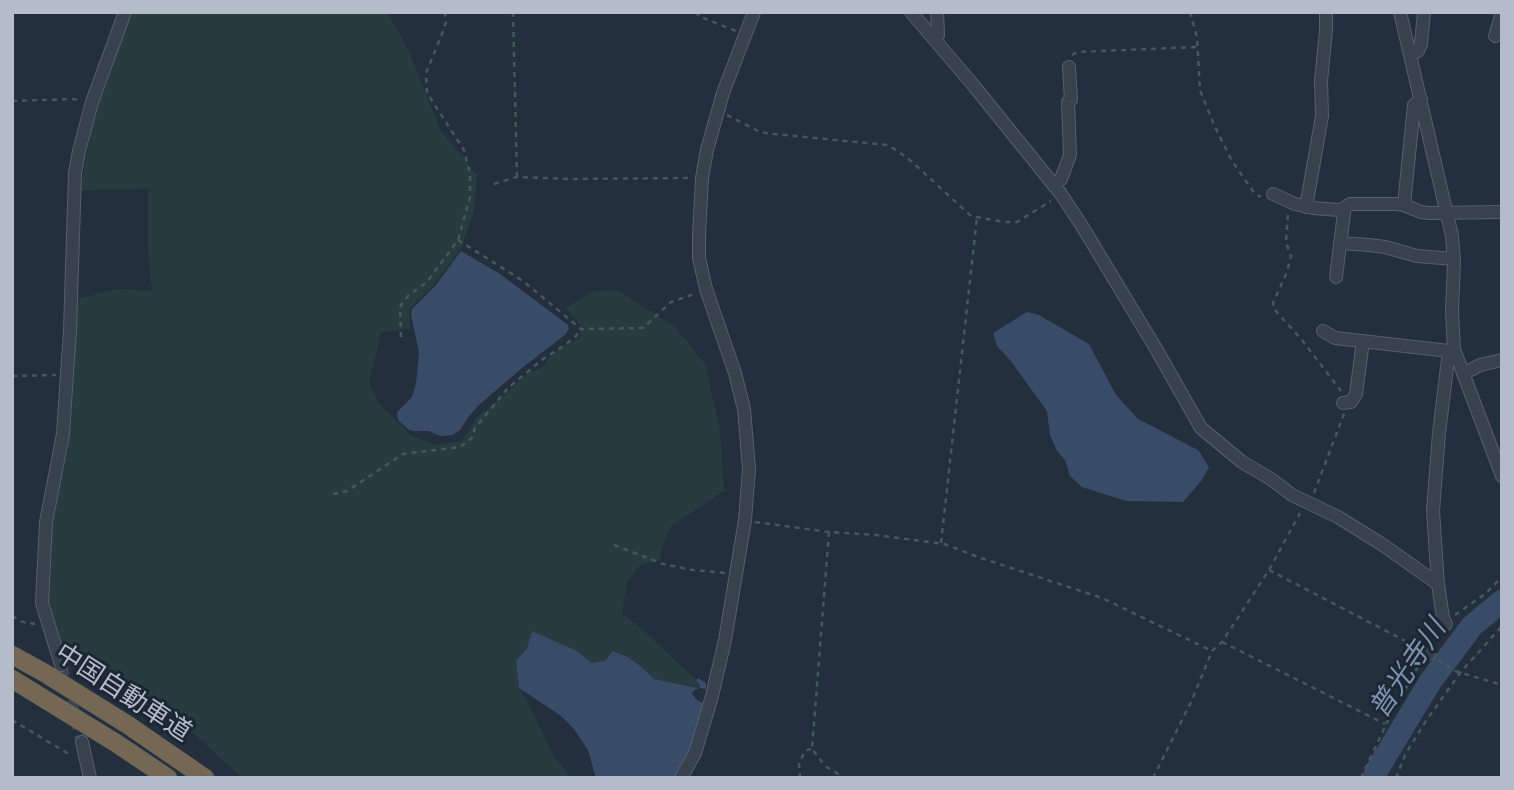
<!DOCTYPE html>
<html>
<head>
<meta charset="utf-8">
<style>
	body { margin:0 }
	#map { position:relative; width:1514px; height:790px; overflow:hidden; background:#242f3e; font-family:Cabin,sans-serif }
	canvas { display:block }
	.frame { position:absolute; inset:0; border:14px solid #b4bcc9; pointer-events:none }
</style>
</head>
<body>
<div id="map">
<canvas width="1514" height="790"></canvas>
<div class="frame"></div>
</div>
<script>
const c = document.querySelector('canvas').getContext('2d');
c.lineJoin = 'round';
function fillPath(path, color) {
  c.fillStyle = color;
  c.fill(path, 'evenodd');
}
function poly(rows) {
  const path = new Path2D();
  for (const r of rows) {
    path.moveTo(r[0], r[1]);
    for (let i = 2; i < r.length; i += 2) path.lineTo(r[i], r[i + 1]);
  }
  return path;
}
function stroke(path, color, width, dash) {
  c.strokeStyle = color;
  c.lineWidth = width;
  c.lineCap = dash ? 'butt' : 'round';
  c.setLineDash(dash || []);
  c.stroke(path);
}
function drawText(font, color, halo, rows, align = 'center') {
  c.font = font + ' Cabin,"Noto Sans JP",sans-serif';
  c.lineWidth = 6;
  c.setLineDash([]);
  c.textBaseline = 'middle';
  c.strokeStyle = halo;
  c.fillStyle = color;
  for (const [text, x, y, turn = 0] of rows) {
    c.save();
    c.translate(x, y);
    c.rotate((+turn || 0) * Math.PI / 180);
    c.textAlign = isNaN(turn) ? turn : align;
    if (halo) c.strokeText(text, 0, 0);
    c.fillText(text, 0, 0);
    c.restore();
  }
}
const green = poly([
	[133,12,387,12,409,51,440,130,477,175,474,211,462,247,434,285,412,306,409,311,410,329,381,332,369,383,379,404,411,435,434,445,462,441,477,417,502,397,529,372,542,368,554,352,580,338,580,325,566,308,592,291,617,290,674,326,705,364,720,430,724,491,671,526,662,548,660,560,639,566,627,583,622,613,645,632,696,680,700,687,654,679,644,668,628,657,614,651,605,661,591,663,577,651,532,632,527,649,516,660,519,688,531,709,553,755,572,778,242,778,164,706,72,668,48,615,48,588,52,519,71,425,76,317,79,299,115,289,152,291,148,248,148,189,80,190,94,116,109,78,117,47]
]);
const water = poly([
	[461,251,500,274,568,325,569,328,566,334,522,368,480,404,469,416,460,430,453,435,440,436,429,431,414,431,409,430,398,420,397,412,412,397,416,384,419,352,411,315,412,309,436,285],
	[1027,312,1039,315,1089,344,1116,395,1138,419,1198,450,1209,467,1202,480,1183,502,1126,501,1082,487,1070,476,1065,460,1057,451,1050,435,1047,411,1010,360,997,346,993,333],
	[532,631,577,651,591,663,605,661,613,651,628,657,643,668,654,679,699,688,700,686,696,680,698,678,706,683,706,689,700,688,694,690,692,694,697,700,705,704,701,732,676,778,596,778,588,750,574,729,561,716,519,688,516,660,527,649]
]);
const river = poly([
	[1374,778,1377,770,1430,682,1472,626,1502,601]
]);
const minorTunnel = poly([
	[61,665,82,742]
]);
const path = poly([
	[513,12,517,177],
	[695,12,701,17,736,31],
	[1190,12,1197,37,1200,90,1214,125,1232,161,1255,194,1261,197],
	[1072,55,1077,52,1197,47],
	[12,101,72,99,82,100],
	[727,115,760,132,774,134,887,145,896,150,911,161,971,216,1004,222,1017,222,1051,201],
	[494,184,517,177,570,179,689,178],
	[1288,215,1286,242,1291,256,1287,272,1273,303,1274,309,1302,340,1341,391],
	[458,240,523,281,581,329,643,328,671,302,697,293],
	[401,337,400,307,403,302,409,295,427,282,458,240,470,197,470,174,464,150,427,93,426,73,442,34,446,22,445,12],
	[12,376,56,375],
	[1314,493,1344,414],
	[333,494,347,491,403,454,460,447,472,438,475,428,508,388,543,359,565,345,576,336,581,329],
	[755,522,829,532,876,535,944,544,981,558,1102,598,1212,651],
	[829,532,812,749,825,766,845,778],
	[941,543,977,217],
	[614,545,663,564,693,570,725,573],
	[1269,570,1415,646],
	[1455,615,1485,594,1502,577],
	[12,616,23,622,35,624],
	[1222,642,1385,724],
	[1438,660,1455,671,1502,685],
	[12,720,72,756],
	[800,778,799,764,802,757,806,750,812,749],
	[1153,778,1192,700,1212,651,1222,642,1269,570,1300,513],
	[1361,778,1390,716,1420,663],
	[1396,778,1406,753,1426,721,1460,673,1502,626]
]);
const minor = poly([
	[911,12,974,86,1061,194,1082,226,1155,347,1201,428,1242,462,1271,479,1292,495,1338,517,1383,545,1438,584,1443,618,1446,624],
	[1400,12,1452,236,1454,262,1452,311,1454,349,1502,476],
	[1495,36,1502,13],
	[935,40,938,35,937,12],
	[1411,54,1418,51,1421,44,1424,12],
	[1054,186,1061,179,1070,155,1068,102,1071,100,1069,67],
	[1273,194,1295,204,1313,208,1339,210,1343,209,1350,204,1396,204,1404,205,1421,212,1429,213,1502,212],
	[1404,205,1414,105,1421,99],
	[1306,207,1322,116,1321,81,1326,30,1326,12],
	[1340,243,1369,245,1385,247,1417,256,1454,259],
	[1336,277,1344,213,1343,209],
	[1323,331,1335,338,1449,351],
	[1463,374,1480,365,1502,360],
	[1343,403,1351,402,1356,394,1363,341],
	[1438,584,1433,511,1439,433,1449,351,1454,349],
	[1426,652,1429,654],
	[61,665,42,603,46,522,63,434,70,330,75,173,79,151,92,102,125,12],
	[82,742,90,778],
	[681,778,695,753,712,696,725,640,745,520,749,469,744,409,735,373,706,289,699,258,699,235,702,178,707,150,723,93,754,12]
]);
const highway = poly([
	[12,655,43,672,128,725,205,778],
	[12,679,116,743,168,778]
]);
const streetNames = [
	["中国自動車道",123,693,33]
];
const waterNames = [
	["普光寺川",1408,669,-56]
];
fillPath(green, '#263c3f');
fillPath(water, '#394c67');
stroke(river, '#394c67', 23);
stroke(minorTunnel, '#3a4453', 12, [12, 6]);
stroke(minor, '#565f6c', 14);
stroke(highway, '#434c59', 19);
stroke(path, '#44595c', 2.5, [5, 5]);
stroke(minor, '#38414e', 12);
stroke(highway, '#746855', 18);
drawText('26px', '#b4bcc9', '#1d2633', streetNames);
drawText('italic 28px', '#7c92b1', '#1d2633', waterNames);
</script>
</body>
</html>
